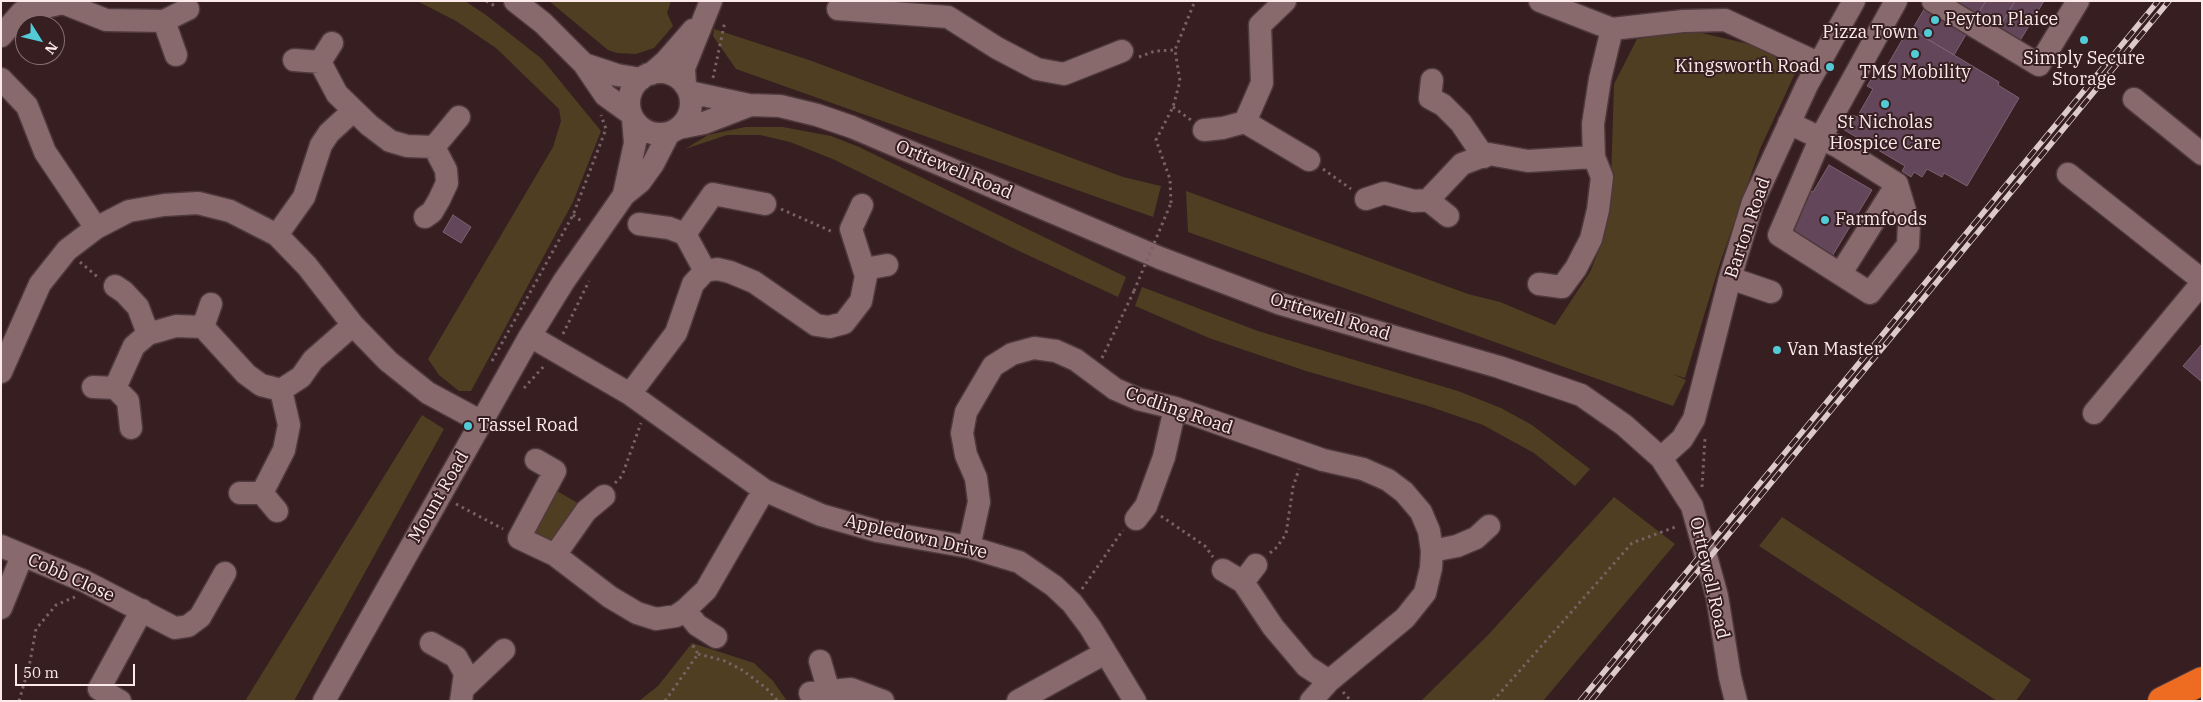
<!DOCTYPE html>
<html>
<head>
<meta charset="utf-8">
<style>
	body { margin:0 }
	#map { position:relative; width:2203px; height:702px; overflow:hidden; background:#371e21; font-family:"IBM Plex Serif",serif }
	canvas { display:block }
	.frame { position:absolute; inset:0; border:2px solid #fceaeb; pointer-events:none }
	.north { position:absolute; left:15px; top:15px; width:50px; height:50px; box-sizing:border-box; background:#371e21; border:1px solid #867072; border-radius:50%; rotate:126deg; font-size:14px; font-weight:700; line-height:20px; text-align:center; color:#fceaeb }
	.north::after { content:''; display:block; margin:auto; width:18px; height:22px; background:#52cbd7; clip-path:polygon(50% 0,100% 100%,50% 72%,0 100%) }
	.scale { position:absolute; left:15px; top:664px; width:120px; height:22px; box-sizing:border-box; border:2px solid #fceaeb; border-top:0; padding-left:6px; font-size:15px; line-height:18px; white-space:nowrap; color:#fceaeb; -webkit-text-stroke:4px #371e21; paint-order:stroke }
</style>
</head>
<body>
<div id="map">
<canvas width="2203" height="702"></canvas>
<div class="frame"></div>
<div class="north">N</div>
<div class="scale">50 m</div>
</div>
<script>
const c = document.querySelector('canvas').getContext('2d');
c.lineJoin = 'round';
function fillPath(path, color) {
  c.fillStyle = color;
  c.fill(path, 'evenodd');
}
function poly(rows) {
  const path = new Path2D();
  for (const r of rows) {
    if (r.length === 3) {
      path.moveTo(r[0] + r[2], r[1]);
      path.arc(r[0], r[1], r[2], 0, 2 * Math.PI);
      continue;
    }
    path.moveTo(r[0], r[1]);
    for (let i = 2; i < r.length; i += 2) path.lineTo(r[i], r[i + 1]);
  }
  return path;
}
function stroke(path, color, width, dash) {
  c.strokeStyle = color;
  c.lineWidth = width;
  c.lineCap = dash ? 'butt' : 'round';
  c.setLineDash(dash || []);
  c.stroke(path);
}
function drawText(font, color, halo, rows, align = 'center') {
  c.font = font + ' "IBM Plex Serif",serif';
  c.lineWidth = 4;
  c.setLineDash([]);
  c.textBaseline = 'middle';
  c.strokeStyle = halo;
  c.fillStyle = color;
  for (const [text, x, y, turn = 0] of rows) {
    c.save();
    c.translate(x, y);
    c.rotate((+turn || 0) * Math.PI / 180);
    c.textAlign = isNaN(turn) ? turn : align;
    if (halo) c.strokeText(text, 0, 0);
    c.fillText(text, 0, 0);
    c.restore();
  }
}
const green = poly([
	[417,1,465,1,486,15,542,59,601,131,573,202,471,391,459,391,439,375,428,359,553,147,561,121,559,109,496,48,456,21],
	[549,1,671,1,667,13,673,26,654,48,636,54,617,53,608,50],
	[714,29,809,60,1123,177,1161,186,1153,217,736,69,713,36],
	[1685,29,1757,46,1798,67,1760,149,1720,263,1685,378,1673,374,1686,380,1673,406,1188,232,1186,191,1468,294,1500,302,1555,325,1590,272,1603,240,1611,181,1614,84,1637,39],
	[745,127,783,127,831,136,859,147,1126,277,1118,297,1019,251,835,160,790,142,760,135,727,135,685,149,708,135],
	[1142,287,1258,331,1458,391,1501,408,1532,425,1590,469,1575,486,1534,453,1483,425,1428,406,1306,371,1209,338,1135,306],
	[422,415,444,429,294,701,245,701],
	[552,488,581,505,554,551,523,533],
	[1614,497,1675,544,1543,701,1421,701,1488,635],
	[1782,517,2031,680,2016,701,1997,701,1759,546],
	[692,643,754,663,773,681,787,701,639,701,658,686]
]);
const building = poly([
	[1948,1,1986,1,1975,18,1948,1],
	[1986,1,2015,1,1997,31,1975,18,1986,1],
	[2015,1,2044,1,2018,44,1997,31,2015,1],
	[1926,6,1968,31,1954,55,1912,30,1926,6],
	[1909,28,1999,82,1998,85,2019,98,1967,186,1944,173,1942,177,1927,169,1922,177,1914,172,1911,177,1902,171,1905,166,1841,128,1850,114,1857,117,1873,89,1867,86,1874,75,1880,78,1909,28],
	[1829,165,1872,190,1831,258,1789,233,1805,206,1800,204,1808,190,1813,192,1829,165],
	[453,215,471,227,461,243,443,232,453,215],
	[2202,344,2202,382,2183,366,2202,344]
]);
const path = poly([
	[486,1,497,7],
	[1139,57,1155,51,1175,50],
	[713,78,725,21],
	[1173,107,1191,120],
	[1323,169,1351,189],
	[1171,203,1170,179,1156,140,1173,107,1180,81,1175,50,1195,1],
	[781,209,833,232],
	[573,215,583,222],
	[80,262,100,279],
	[563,334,589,281],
	[1102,358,1134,291],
	[492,361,573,215,606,129,601,115],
	[524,388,545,365],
	[615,483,622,476,641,423],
	[1702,487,1705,439],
	[456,504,503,529],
	[1161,516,1205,546,1213,557],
	[1270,553,1277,547,1286,534,1293,487,1299,469],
	[1082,589,1123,530],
	[698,654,725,661,742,670,766,688,778,701],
	[1343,692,1351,701],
	[19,701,29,667,36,629,56,605,75,597],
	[665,701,698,654,692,644],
	[1493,701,1632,543,1678,526]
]);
const minor = poly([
	[515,1,543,23,584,64,605,95,630,113],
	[1540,1,1612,29,1683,21,1725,20,1820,64],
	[1896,1,1821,137,1779,235,1870,293,1908,245,1909,224,1897,184],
	[1933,1,2039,65,2078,1],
	[838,9,948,17,997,48,1037,69,1064,74,1122,51],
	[1,36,22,12,63,3,106,20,164,21],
	[176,55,164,21,188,9],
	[294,60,320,62,332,43],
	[320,62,337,94,369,125,390,141,407,146,434,147],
	[584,64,617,75,641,79],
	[660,103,31],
	[651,74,666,61,693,30],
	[1,79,27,106,45,152,96,228],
	[1432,80,1430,98,1443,105,1461,123,1484,157],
	[685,85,684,68,711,1],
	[689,92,749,105,780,106,817,115,852,127,1160,258,1281,304,1499,367,1581,395,1624,425,1661,458,1692,506,1717,596,1730,677,1736,701],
	[2134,99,2202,154],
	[1245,122,1262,83,1260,25,1285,1],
	[1789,123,1837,146,1897,184,1841,273],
	[679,128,704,123,748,106],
	[1204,130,1223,128,1245,122,1309,160],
	[2068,174,2202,280],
	[624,194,635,143,633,119],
	[1366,199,1384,193,1414,201,1428,200,1462,164,1489,154,1528,161,1594,157],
	[1428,200,1448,216],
	[425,217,432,212,439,200,447,183,446,170,434,147,459,117],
	[639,224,669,228,685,234,713,194,765,204],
	[277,235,304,197,321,145,329,133,353,111],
	[865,269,887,265],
	[705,271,717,269,730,272,754,282,816,325,829,327,844,323,861,301,866,276,851,229,862,205],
	[1730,278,1771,292],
	[1539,284,1562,287,1576,268,1591,239,1598,210,1602,177,1594,157,1593,124,1600,79,1612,29],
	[115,286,124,292,138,307,148,334],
	[203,327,211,304],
	[530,336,630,394,764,490,821,515,877,531,969,547,1019,562,1054,586,1072,603,1090,627,1135,701],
	[1,372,40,284,67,250,96,228,129,211,164,205,198,203,230,211,277,235,307,266,353,325,388,361,428,393,482,422],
	[93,387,115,388,128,401,131,428],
	[115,388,134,346,148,334,176,326,203,327,246,374,261,385,281,390,301,377,313,360,353,325],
	[630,394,676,333,693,284,705,271,685,234],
	[2094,413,2202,283],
	[1661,458,1682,439,1694,419,1730,278,1753,202,1807,85,1854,1],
	[536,460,555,471,519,538,555,555,610,597,637,613,656,619,676,616,685,610,706,590,764,490],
	[240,493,262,493,277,511],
	[262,493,284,450,289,425,281,390],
	[1136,519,1146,506,1164,457,1175,408],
	[1,546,84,581,175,628,188,626,200,617,225,573],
	[969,547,979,502,976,478,966,455,962,433,966,412,993,366,1012,354,1034,348,1056,351,1076,360,1115,389,1138,399,1175,408,1323,460,1363,469,1388,480,1404,492,1421,512,1429,531,1432,551,1431,568,1425,593,1405,618,1329,681,1311,701],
	[1432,551,1457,546,1476,538,1489,526],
	[555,555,586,511,604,496],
	[1223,570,1243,582,1256,565],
	[1243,582,1273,627,1306,666,1329,681],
	[1,608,22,556],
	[685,610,697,625,716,637],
	[431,643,456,657,465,673,461,701],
	[820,661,829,692],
	[464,688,504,650],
	[810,693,851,689,883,701],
	[120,701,99,689,142,610],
	[324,701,530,336,564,281,624,195,640,182,653,164,669,133],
	[1018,701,1105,653]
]);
const highway = poly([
	[2162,701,2202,681]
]);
const rail = poly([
	[1580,701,2158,1],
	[1591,701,2169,1]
]);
const pathBridge = poly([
	[1134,291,1171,203]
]);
const markers = [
	[1935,20,5,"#52cbd7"],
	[1928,33,5,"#52cbd7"],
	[2084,40,5,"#52cbd7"],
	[1915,54,5,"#52cbd7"],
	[1830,67,5,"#52cbd7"],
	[1885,104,5,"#52cbd7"],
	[1825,220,5,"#52cbd7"],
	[1777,350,5,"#52cbd7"],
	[468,426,5,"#52cbd7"]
];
const poiNames = [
	["Peyton Plaice",1945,20],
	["Pizza Town",1918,33,"right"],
	["Simply Secure",2084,59,"center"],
	["Storage",2084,80,"center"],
	["Kingsworth Road",1820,67,"right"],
	["TMS Mobility",1915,73,"center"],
	["St Nicholas",1885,123,"center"],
	["Hospice Care",1885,144,"center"],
	["Farmfoods",1835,220],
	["Van Master",1787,350],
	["Tassel Road",478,426]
];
const streetNames = [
	["Orttewell Road",954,170,23],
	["Barton Road",1748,228,-71],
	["Orttewell Road",1330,317,17],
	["Codling Road",1179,411,19],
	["Mount Road",439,497,-60],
	["Appledown Drive",916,537,13],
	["Cobb Close",71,578,24],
	["Orttewell Road",1709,578,77]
];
fillPath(green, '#4f3e21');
fillPath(building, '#63465a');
stroke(building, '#7a6272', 1);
stroke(minor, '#4e393c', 25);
stroke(highway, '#4e393c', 30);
stroke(path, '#796264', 3, [2.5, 4]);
stroke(minor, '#88696c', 22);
stroke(highway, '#ee6c22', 28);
stroke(rail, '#dcc9ca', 5.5);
stroke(rail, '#371e21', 4, [11]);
stroke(pathBridge, '#796264', 3, [2.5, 4]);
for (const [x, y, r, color] of markers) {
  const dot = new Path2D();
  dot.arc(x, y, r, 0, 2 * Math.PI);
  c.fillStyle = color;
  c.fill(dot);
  stroke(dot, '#371e21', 2);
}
drawText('18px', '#fceaeb', '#371e21', poiNames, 'left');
drawText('18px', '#fceaeb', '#371e21', streetNames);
</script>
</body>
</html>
